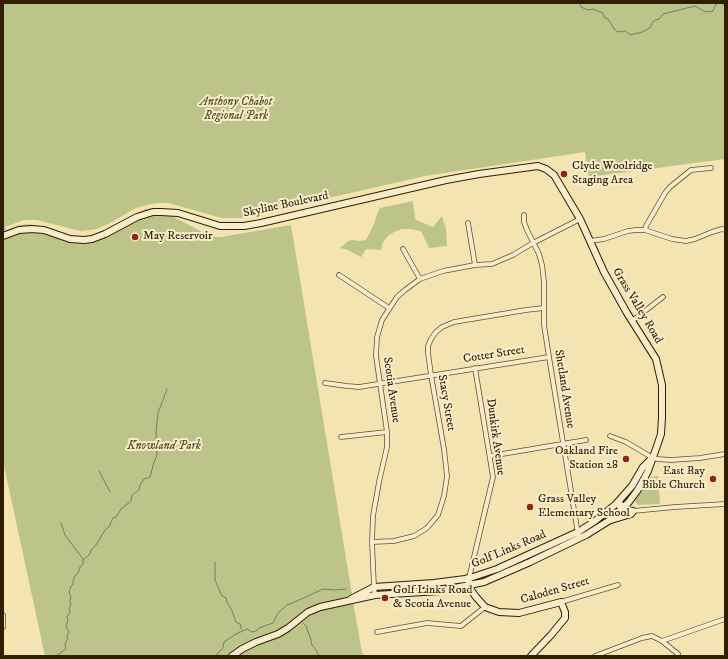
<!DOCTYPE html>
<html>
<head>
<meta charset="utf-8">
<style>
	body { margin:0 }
	#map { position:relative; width:728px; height:659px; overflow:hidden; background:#f3e4b1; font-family:"IM FELL DW Pica",serif }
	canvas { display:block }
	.frame { position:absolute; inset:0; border:4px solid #311e01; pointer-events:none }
</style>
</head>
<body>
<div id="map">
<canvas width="728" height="659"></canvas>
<div class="frame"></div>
</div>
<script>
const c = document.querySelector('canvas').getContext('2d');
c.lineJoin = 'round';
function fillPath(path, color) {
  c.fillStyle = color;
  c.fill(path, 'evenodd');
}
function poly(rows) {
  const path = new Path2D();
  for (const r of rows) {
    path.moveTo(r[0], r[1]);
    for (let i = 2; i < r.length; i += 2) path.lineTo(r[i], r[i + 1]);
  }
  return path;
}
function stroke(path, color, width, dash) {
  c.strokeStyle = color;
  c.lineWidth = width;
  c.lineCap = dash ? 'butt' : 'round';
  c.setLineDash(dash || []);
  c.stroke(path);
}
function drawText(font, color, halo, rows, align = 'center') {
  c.font = font + ' "IM FELL DW Pica",serif';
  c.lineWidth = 4;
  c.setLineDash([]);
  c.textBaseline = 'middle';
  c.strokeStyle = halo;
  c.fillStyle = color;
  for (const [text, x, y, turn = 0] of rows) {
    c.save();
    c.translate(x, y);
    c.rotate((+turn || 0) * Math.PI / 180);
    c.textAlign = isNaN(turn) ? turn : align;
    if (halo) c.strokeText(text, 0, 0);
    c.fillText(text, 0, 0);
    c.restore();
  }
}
const green = poly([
	[3,3,725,3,725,159,589,177,585,152,425,176,241,218,222,218,168,203,156,203,136,208,110,223,97,229,82,231,68,228,37,220,24,220,5,227,6,230,20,225,30,224,56,235,84,238,95,236,133,218,140,212,145,209,154,208,157,208,202,232,215,237,221,237,291,225,356,619,362,652,363,656,45,656,3,461],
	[413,201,415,218,416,220,433,227,442,216,446,229,447,246,429,248,421,231,411,229,402,229,394,232,388,236,383,242,381,250,366,249,361,257,346,249,339,248,345,244,348,241,353,240,359,241,366,240,374,224,378,212,380,208],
	[658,476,660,504,638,505,635,501,651,477]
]);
const stream = poly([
	[580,3,581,7,588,10,593,9,603,13,604,17,608,19,615,30,618,32,625,31,631,35,637,33,640,33,650,28,652,23,655,20,659,19,663,14,695,6,706,12,713,11,716,4,719,3],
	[720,3,723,3,725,8],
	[99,471,110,492],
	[61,523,65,535,83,559],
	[83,560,89,555,92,549,96,545,105,530,109,527,113,518,116,517,121,509,131,501,132,495,139,490,140,485,144,479,150,477,154,462,157,455,156,432,158,413,167,389],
	[215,562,215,580,222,596,226,598,227,602,232,611,236,622,240,624,242,630],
	[303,623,307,627,307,629,311,640,311,642,312,645,317,651,317,653,320,656],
	[56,656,66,649,65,644,68,638,67,636,69,632,66,626,68,620,67,617,70,612,69,608,71,605,70,601,71,597,69,592,71,586,73,584,73,581,75,576,78,573,80,567,83,564,83,560],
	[215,656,223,648,224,642,236,634,247,629,252,632,256,631,259,628,273,623,278,613,287,605,297,601,323,589,334,590,346,589]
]);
const street = poly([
	[524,215,524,222,527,230,539,254,542,265,544,282,544,325,549,357,578,534],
	[468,223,475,265],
	[645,230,646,226,665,193,670,187,691,170,711,168],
	[590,241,604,239,628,231,636,230,645,230,672,239,686,241,695,239,712,232,722,229,725,230],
	[403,249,420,279],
	[339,275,389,308],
	[632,321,663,297],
	[325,383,347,386,359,387,549,357],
	[610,436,626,442,653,458,658,459,671,460,700,458,725,454],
	[341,437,387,432],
	[490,456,586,440],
	[619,501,624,507,632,510,633,511],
	[616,504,624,511,626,512,631,513,633,511,675,507,725,504],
	[372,542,394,541,414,536,427,528,438,515,444,496,447,476,444,449,431,375,428,353,428,346,431,339,436,332,442,327,454,322,526,310,544,308],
	[469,578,493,477,475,368],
	[375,595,374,587,372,542,373,516,379,482,387,447,387,432,376,356,377,337,382,320,397,297,405,290,420,279,443,271,475,265,492,264,513,255,533,243,580,219],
	[561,602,618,585],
	[3,615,3,627],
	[377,632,427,623,461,626,485,607],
	[662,641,678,654],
	[595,656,642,638,652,636,662,641,725,619]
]);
const secondary = poly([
	[3,236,19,230,32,229,44,230,70,239,84,240,92,239,105,234,137,217,153,212,161,212,178,213,220,226,244,226,261,223,446,180,479,174,538,166,546,169,554,175,580,219,604,272,627,313,656,359,662,385,662,417,661,434,657,446,648,471,644,479,637,491,628,503,610,520,586,535,530,562,484,582,440,591,375,595,320,607,308,612,288,628,278,634,256,642,242,649,232,656],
	[611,520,631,514,633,511],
	[469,582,469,585,471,590,476,597,485,607,499,612,519,613,561,602,565,612,565,618,551,635,531,656],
	[351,599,374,587,434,583,465,579,473,577,497,569,578,532,595,521,616,504,632,486,643,467,651,459]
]);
const markers = [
	[564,174,4,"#8f2418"],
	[135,237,4,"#8f2418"],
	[626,459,4,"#8f2418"],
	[713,479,4,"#8f2418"],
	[530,507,4,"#8f2418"],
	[385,598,4,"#8f2418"]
];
const parkNames = [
	["Anthony Chabot",236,103],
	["Regional Park",236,117],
	["Knowland Park",164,447]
];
const poiNames = [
	["Clyde Woolridge",572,167],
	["Staging Area",572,181],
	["May Reservoir",143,237],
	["Oakland Fire",618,452,"right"],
	["Station 28",618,466,"right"],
	["East Bay",705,472,"right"],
	["Bible Church",705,486,"right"],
	["Grass Valley",538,500],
	["Elementary School",538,514],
	["Golf Links Road",393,591],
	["& Scotia Avenue",393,605]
];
const streetNames = [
	["Skyline Boulevard",286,205,-12],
	["Grass Valley Road",637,306,59],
	["Cotter Street",494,355,-9],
	["Shetland Avenue",564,389,81],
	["Scotia Avenue",391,390,82],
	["Stacy Street",446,403,80],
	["Dunkirk Avenue",495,437,82],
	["Golf Links Road",509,550,-23],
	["Caloden Street",555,591,-16]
];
fillPath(green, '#bdc48a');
stroke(stream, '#717f67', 1);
stroke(street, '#62502d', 5.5);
stroke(secondary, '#311e01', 8);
stroke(street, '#f7edcc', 4);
stroke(secondary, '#f7edcc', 6);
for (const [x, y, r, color] of markers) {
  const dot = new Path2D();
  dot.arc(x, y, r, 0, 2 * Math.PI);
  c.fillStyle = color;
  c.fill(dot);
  stroke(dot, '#f7edcc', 1.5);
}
drawText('italic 12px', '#5b502a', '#f7edcc', parkNames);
drawText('12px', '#311e01', '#f7edcc', poiNames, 'left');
drawText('12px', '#311e01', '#f7edcc', streetNames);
</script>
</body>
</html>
